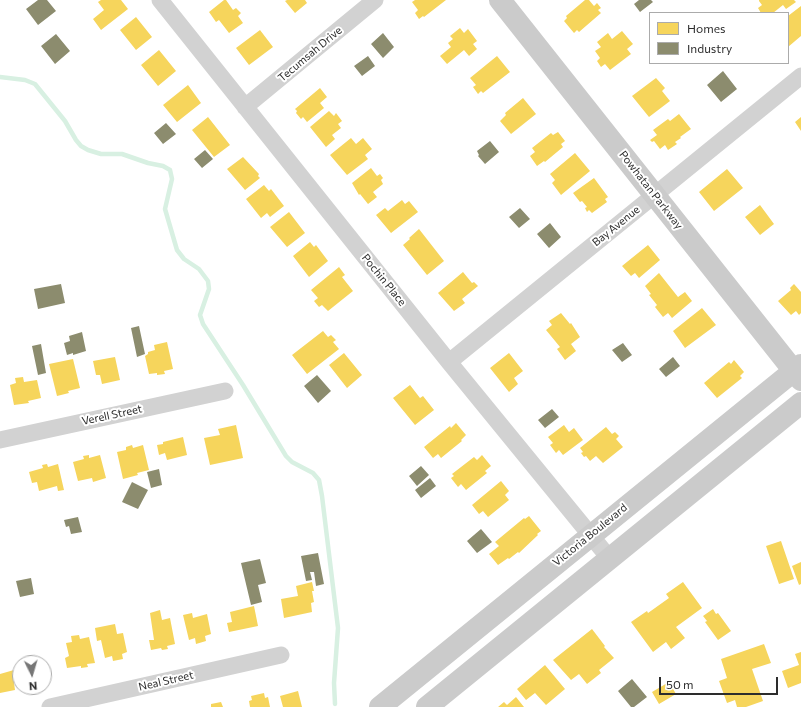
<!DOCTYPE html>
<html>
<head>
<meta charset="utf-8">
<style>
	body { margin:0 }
	#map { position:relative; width:801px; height:707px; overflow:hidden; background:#fff; font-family:Commissioner,sans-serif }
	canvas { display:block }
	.legend { position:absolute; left:649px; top:12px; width:140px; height:52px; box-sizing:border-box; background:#fff; border:1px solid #ababab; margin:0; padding:5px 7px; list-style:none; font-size:12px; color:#2d2d2d }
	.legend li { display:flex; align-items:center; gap:8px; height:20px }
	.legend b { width:20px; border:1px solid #ababab }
	.north { position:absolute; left:12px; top:655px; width:40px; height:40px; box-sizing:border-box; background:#fff; border:1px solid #ababab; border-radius:50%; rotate:175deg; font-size:11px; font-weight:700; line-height:16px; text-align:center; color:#2d2d2d }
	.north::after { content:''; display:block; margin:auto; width:14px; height:18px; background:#767676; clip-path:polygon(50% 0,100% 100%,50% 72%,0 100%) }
	.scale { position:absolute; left:659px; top:677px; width:119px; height:18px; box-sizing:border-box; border:2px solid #2d2d2d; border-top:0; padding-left:5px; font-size:12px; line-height:14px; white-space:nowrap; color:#2d2d2d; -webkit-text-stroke:3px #fff; paint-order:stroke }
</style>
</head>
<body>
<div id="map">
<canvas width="801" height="707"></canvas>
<ul class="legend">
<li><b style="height:11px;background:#f6d55c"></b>Homes</li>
<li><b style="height:11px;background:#8c8c6e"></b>Industry</li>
</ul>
<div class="north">N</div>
<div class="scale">50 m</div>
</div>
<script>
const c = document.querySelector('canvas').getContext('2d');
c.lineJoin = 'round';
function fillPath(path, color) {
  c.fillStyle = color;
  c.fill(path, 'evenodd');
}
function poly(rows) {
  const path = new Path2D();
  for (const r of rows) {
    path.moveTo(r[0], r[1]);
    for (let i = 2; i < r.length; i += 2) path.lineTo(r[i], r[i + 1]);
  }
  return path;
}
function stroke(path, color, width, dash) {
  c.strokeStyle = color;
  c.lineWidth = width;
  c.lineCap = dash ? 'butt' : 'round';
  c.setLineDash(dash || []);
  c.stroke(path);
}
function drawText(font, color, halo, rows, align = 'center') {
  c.font = font + ' Commissioner,sans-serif';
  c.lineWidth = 4;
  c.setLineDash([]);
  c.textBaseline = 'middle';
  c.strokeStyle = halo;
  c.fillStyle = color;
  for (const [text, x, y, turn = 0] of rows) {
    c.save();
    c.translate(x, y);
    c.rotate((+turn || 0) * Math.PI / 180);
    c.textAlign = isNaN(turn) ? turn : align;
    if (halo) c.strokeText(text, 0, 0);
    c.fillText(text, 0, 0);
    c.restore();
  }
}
const homes = poly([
	[101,0,121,0,128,9,101,30,93,19,104,10,98,2],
	[224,0,226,0,233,10,236,8,241,13,238,16,243,23,229,33,219,20,216,22,209,12],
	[287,0,305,0,307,3,295,13,285,1],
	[415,0,446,0,424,17,423,16,419,19,415,13,418,10,412,2],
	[585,0,589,0,594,6,597,3,601,8,598,10,601,13,579,32,577,30,574,33,564,21,567,18,566,16],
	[759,0,794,0,796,2,786,9,783,5,773,13,761,13,758,8,762,5,759,1],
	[801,6,801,36,788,47,788,16],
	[136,17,152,37,136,50,120,30],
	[460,28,464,33,468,29,477,41,473,44,477,49,469,56,464,50,447,64,440,56,451,47,448,43,453,39,450,36],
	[260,30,273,47,249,65,236,48],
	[622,31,633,44,627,49,631,54,610,70,605,64,601,67,597,61,600,58,595,51,601,47,597,42,608,33,612,39],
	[159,50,176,71,158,86,141,65],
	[497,56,510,72,483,93,481,91,478,94,473,87,476,85,470,78],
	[656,78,665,88,662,91,670,101,649,117,632,96],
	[188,85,201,103,177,122,163,105],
	[320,88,327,97,320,103,324,108,307,122,303,117,301,119,296,113,297,111,295,109],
	[523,98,536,114,511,134,500,121,506,115,505,113],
	[329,111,334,116,336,113,342,121,338,124,341,128,332,135,335,139,326,147,310,127],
	[679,114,691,129,680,137,681,138,675,142,677,144,668,150,665,145,660,149,654,141,652,142,650,140,657,135,653,130,668,119,670,121],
	[208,117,230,145,214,157,192,130],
	[801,117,801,131,795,122],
	[558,132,565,141,561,144,563,147,545,162,544,161,537,166,530,156,535,152,532,148,551,133,553,135],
	[351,138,356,144,363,138,372,149,365,155,368,159,347,175,330,155],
	[575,153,590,171,561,195,552,183,555,180,550,174],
	[243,157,259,174,258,176,260,178,245,190,227,169],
	[371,168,377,176,380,174,383,178,381,180,383,184,373,192,377,197,368,204,360,194,359,195,352,183],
	[727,169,743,188,714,211,699,192],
	[594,178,608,197,605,199,607,202,592,213,589,210,587,212,585,208,587,207,582,201,580,202,573,193],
	[264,185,269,191,271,189,284,206,270,217,267,213,261,218,246,199],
	[402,200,405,204,409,201,418,212,391,233,376,215,385,208,388,211],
	[760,205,774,224,760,235,745,217],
	[289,212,305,233,287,247,270,227],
	[419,229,444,261,427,275,403,245,410,239,409,238],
	[310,242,314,247,316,245,328,261,309,277,293,256],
	[648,245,660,260,639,278,635,273,631,276,622,266],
	[339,267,345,275,342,277,353,291,328,311,322,305,319,307,314,301,318,298,311,290],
	[463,272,472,283,474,282,478,286,462,299,465,303,454,311,438,293],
	[659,273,678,297,685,292,692,301,672,318,668,313,663,317,655,307,657,305,649,295,651,294,645,286],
	[794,284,801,292,801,313,799,315,796,311,791,315,778,301,791,290,790,288],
	[702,308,716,325,685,348,673,331],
	[561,313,570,324,571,323,580,337,571,344,576,351,565,360,557,349,560,347,546,330,552,325,549,321],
	[323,331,328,337,331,335,336,340,333,342,339,349,307,374,292,355],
	[167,342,173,369,164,371,165,374,157,375,157,373,149,374,145,356,148,354,148,352,155,350,154,345],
	[344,353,362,375,347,388,329,365],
	[509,353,523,371,514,378,518,384,509,392,490,368],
	[115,357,120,380,102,384,100,375,96,375,93,361],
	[73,359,80,388,68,391,69,393,57,396,49,364],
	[734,360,744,372,740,376,742,378,717,398,704,383,729,362,731,364],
	[23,377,24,382,37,380,41,398,28,401,29,403,14,405,10,385,16,383,15,378],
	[410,385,420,398,423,396,434,410,415,425,393,398],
	[456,423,466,435,461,440,462,441,441,458,438,454,433,458,424,447,450,426,451,428],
	[236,425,243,458,210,465,204,438,220,435,218,429],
	[564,425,569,432,574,428,583,440,563,455,559,450,556,453,550,445,553,443,548,437],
	[606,427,612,434,615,432,619,436,616,439,623,447,603,463,596,456,590,461,586,456,584,457,581,453,583,452,580,448],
	[183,437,187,455,167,460,165,453,159,455,157,445,163,444,163,442],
	[132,445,133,448,143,445,149,470,137,473,138,475,123,479,117,452,126,450,126,447],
	[89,455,89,458,100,455,106,478,93,482,92,478,78,481,73,462,84,459,83,456],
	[482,455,491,466,485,471,487,473,466,490,461,484,458,487,451,478,454,476,452,474,474,457,477,460],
	[47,464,48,467,58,464,64,490,58,491,57,486,39,491,37,482,32,483,29,472,43,468,42,465],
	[501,481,509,491,505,495,509,500,488,517,483,511,479,514,472,505],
	[529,516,541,531,537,534,538,535,519,553,518,552,509,559,508,558,498,565,489,554,499,546,495,542,524,518,525,519],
	[781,541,794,579,779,584,766,546],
	[801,562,801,584,799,585,792,566],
	[312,582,314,591,312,591,314,602,311,603,312,612,284,618,281,599,298,596,296,586],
	[683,582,702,608,676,627,685,638,671,649,666,642,653,652,631,622,647,611,648,613,669,598,666,594],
	[254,606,258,626,229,632,227,623,232,622,230,612],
	[713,609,716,614,718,613,731,631,718,640,705,622,707,621,703,616],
	[160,610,162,620,170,618,175,644,167,646,168,649,162,650,161,648,151,650,149,640,154,640,150,613],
	[192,613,193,618,207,614,211,634,205,636,206,641,196,644,195,638,189,640,183,615],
	[115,624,117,634,123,633,127,652,122,654,123,659,113,661,112,656,105,658,101,640,97,641,95,628],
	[592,629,605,646,604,647,614,658,599,670,601,673,587,684,579,674,571,680,553,660],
	[79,635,80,639,89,637,95,663,87,664,88,667,81,668,81,666,67,668,65,658,69,656,66,643,72,642,71,636],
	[764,644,771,663,752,669,763,701,746,707,737,707,735,700,727,703,719,681,727,678,721,659],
	[801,652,801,683,788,688,782,671,799,665,795,654],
	[545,665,565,689,546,705,535,693,526,700,517,689],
	[14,670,17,683,14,683,15,690,0,693,0,674],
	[669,682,676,694,659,704,652,692],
	[298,691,302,707,283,707,280,696],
	[264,693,265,698,268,697,270,707,250,707,249,701,252,700,251,696],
	[516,697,524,707,498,707,504,702,507,705],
	[221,702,223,707,211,707,211,704]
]);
const industry = poly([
	[38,0,47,0,56,11,38,25,26,9],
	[639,0,651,0,653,2,640,12,634,4],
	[383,33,394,47,383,58,371,44],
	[56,34,70,51,55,64,41,46],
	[368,56,375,66,362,76,354,66],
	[723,71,737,89,721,102,707,85],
	[166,123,176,134,163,144,154,133],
	[490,141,499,152,485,164,478,156,479,155,477,151],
	[205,150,213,159,202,168,194,159],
	[520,208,530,219,519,228,509,217],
	[550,223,561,237,549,248,537,234],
	[61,284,65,303,38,309,34,289],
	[139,326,145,354,137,357,131,328],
	[82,332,86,351,73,355,73,353,67,355,64,343,70,341,69,336],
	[623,343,632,355,622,362,612,350],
	[41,344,46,373,38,375,32,346],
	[673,357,680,366,666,377,659,369],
	[317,375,331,391,318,403,304,386],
	[552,409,559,417,545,428,538,420],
	[421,466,429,475,417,486,409,476],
	[159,469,162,485,151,488,147,472],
	[430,478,436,486,421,498,415,490],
	[132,482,148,490,138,509,122,502],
	[78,517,82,532,71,534,69,526,66,527,64,520],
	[481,529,492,542,477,553,467,541],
	[318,553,324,584,316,586,314,572,310,572,312,580,306,581,301,556],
	[260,559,266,583,258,585,262,602,251,605,241,563],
	[31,578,34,594,20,597,16,581],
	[632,679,647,697,634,707,631,707,618,691]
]);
const stream = poly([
	[0,77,25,80,35,84,65,121,76,140,81,146,88,150,101,154,122,154,148,163,163,166,170,170,172,179,165,209,177,250,184,259,199,269,208,281,209,289,200,315,203,324,243,385,286,456,292,462,313,473,319,480,322,496,338,628,334,683,335,704]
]);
const street = poly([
	[160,0,449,362,610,559],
	[245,107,375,0],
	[449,362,801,76],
	[0,440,225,391],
	[50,707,281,655]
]);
const secondary = poly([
	[500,0,801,380],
	[380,707,801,365],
	[427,707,801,403]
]);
const streetNames = [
	["Tecumsah Drive",310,54,-40],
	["Powhatan Parkway",651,190,52],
	["Bay Avenue",616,226,-39],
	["Pochin Place",384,280,51],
	["Verell Street",112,415,-12],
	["Victoria Boulevard",590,535,-39],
	["Neal Street",166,681,-13]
];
fillPath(homes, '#f6d55c');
fillPath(industry, '#8c8c6e');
stroke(stream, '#d8f0e2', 4.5);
stroke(street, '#d2d2d2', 17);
stroke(secondary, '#cbcbcb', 22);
drawText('11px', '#2d2d2d', '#fff', streetNames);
</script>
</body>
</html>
